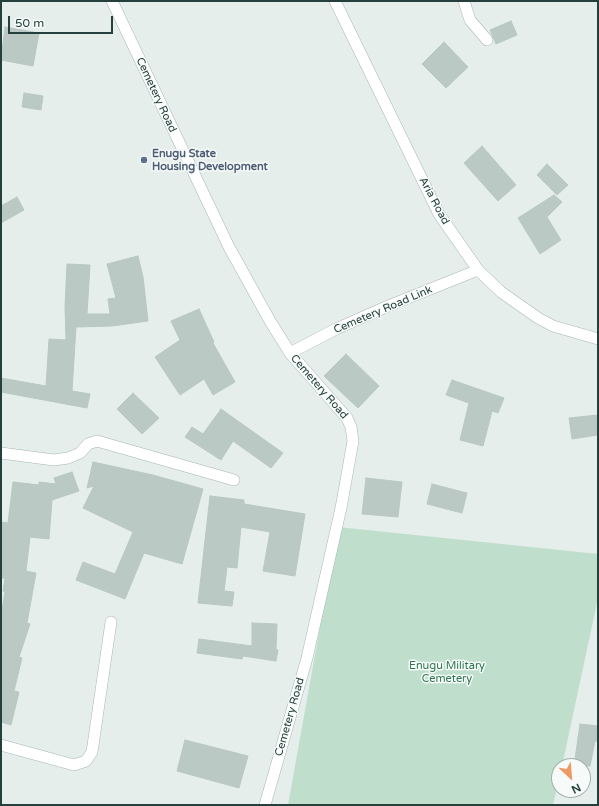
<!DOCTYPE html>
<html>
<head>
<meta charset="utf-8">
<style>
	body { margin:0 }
	#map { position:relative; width:599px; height:806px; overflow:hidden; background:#e5eeeb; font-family:"Varela Round",sans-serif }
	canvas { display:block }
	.frame { position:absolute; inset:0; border:2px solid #25403c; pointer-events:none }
	.north { position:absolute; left:551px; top:758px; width:40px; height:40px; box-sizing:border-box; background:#f6faf9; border:1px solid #a2b0ad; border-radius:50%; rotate:154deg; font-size:11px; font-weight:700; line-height:16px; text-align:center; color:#25403c }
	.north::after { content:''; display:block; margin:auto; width:14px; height:18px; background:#ee9864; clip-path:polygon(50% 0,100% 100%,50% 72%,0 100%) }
	.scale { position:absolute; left:8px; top:16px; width:105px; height:18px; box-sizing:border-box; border:2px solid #25403c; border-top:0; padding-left:5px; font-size:12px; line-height:14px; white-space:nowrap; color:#25403c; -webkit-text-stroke:3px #f6faf9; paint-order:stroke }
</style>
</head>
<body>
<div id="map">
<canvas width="599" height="806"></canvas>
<div class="frame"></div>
<div class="north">N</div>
<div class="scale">50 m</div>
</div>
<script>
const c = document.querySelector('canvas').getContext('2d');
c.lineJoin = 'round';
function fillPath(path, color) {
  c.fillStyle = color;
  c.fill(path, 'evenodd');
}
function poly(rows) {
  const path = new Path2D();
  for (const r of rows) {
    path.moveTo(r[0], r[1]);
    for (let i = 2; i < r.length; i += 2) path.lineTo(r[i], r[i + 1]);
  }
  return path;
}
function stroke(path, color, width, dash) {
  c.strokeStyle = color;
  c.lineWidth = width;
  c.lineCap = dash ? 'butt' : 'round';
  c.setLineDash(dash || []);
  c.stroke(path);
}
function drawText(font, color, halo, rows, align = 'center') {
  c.font = font + ' "Varela Round",sans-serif';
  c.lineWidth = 3;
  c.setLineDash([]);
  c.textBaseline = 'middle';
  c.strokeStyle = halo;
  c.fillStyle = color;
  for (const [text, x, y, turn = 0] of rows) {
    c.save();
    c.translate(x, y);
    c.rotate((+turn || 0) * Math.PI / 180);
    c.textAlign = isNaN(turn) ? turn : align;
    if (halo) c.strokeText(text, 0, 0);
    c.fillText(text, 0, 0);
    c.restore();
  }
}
const green = poly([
	[338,527,598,554,598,598,562,766,559,766,559,779,553,805,288,805]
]);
const building = poly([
	[511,21,517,35,496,44,490,30,511,21],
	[5,27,39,33,33,66,1,60,5,27],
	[444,42,468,67,446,88,422,64,444,42],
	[24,93,43,96,41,110,22,107,24,93],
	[482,146,516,185,498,201,464,163,482,146],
	[547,164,568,185,557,195,537,175,547,164],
	[554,195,562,202,547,217,561,240,540,254,518,218,554,195],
	[17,197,24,210,1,223,1,206,17,197],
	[138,256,143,277,148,321,112,326,76,327,72,391,90,394,87,408,1,392,1,378,46,386,49,339,66,340,65,307,67,264,90,265,87,314,110,314,108,299,116,298,107,264,138,256],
	[199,309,214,342,213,343,235,382,213,395,204,379,180,395,155,357,180,340,171,321,199,309],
	[346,354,379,386,358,408,324,376,346,354],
	[452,380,504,398,498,413,492,411,483,446,460,440,469,403,446,395,452,380],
	[133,393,159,418,142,434,117,409,133,393],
	[221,409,283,453,271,468,233,441,221,460,185,437,192,427,203,434,221,409],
	[598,415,598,435,572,439,569,418,598,415],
	[93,462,153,475,203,489,182,564,144,553,125,599,76,580,83,562,115,574,133,532,83,508,94,486,87,488,93,462],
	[72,472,79,491,52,500,49,539,30,537,26,571,36,573,27,623,30,624,19,657,22,658,14,691,19,692,11,725,1,722,1,616,5,592,3,591,5,578,1,578,1,522,8,523,13,482,39,485,39,482,56,484,54,478,72,472],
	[366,478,402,482,398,517,362,514,366,478],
	[432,484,467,493,462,513,427,504,432,484],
	[210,496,244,500,244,504,305,514,295,576,263,571,270,532,241,527,237,568,227,567,224,591,234,592,232,606,198,603,210,496],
	[252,623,277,624,276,649,278,650,276,661,243,656,242,659,197,653,199,639,252,646,252,623],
	[580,724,598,726,597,741,595,741,590,766,574,766,580,724],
	[185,740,248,756,239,788,177,771,185,740]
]);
const street = poly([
	[112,1,229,247,270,321,290,353,347,418,351,427,353,441,341,508,307,658,265,805],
	[335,1,439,214,478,270,501,292,538,318,553,326,598,339],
	[464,1,470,20,487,40],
	[290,353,336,329,388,306,478,270],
	[1,453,54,460,68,458,80,453,88,444,97,441,234,480],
	[1,745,74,765,86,761,92,752,111,622]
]);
const markers = [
	[144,160,4,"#5c6f8a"]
];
const streetNames = [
	["Cemetery Road",156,95,65],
	["Aria Road",434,201,62],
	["Cemetery Road Link",383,310,-23],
	["Cemetery Road",319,387,49],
	["Cemetery Road",290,717,-74]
];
const serviceNames = [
	["Enugu State",152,154],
	["Housing Development",152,167]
];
const parkNames = [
	["Enugu Military",447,666],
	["Cemetery",447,679]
];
fillPath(green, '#bfdecc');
fillPath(building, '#bbc9c5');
stroke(building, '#b8c8c3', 1);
stroke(street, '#a8b6b3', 12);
stroke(street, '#fff', 11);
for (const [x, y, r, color] of markers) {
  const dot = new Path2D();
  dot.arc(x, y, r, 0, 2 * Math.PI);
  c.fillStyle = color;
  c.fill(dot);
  stroke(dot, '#f6faf9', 1.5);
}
drawText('11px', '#25403c', '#f6faf9', streetNames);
drawText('bold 11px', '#4e5e75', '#f6faf9', serviceNames, 'left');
drawText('11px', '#307654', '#f6faf9', parkNames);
</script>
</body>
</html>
